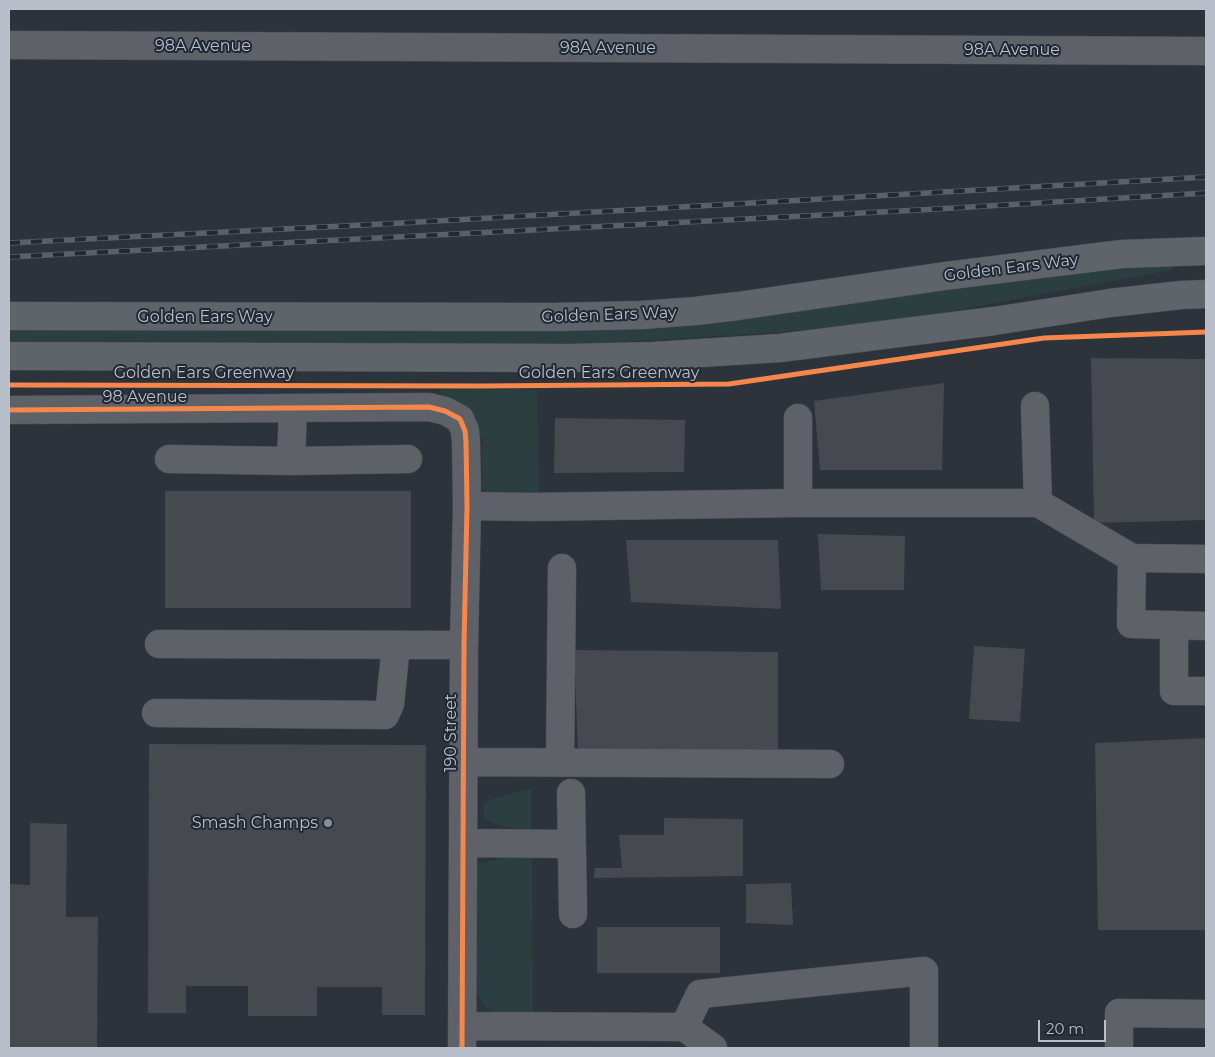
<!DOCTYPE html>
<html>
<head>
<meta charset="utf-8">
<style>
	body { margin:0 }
	#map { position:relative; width:1215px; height:1057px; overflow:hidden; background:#2d333a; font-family:Montserrat,sans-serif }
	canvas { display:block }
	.frame { position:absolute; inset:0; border:10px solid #b9bfca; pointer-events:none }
	.scale { position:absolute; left:1038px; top:1020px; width:68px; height:22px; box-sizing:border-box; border:2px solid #b9bfca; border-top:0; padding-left:6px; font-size:15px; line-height:18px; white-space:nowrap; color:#b9bfca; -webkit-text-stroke:4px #212935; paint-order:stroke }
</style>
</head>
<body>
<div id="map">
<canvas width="1215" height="1057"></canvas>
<div class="frame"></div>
<div class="scale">20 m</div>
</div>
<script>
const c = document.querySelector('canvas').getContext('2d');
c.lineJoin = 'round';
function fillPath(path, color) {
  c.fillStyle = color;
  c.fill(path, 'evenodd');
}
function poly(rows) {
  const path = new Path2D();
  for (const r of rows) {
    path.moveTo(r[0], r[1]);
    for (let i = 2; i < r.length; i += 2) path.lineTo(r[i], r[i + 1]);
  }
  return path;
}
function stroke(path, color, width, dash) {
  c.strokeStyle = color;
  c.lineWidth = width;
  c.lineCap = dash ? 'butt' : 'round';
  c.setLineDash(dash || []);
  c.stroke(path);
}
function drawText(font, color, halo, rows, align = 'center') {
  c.font = font + ' Montserrat,sans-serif';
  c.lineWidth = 4;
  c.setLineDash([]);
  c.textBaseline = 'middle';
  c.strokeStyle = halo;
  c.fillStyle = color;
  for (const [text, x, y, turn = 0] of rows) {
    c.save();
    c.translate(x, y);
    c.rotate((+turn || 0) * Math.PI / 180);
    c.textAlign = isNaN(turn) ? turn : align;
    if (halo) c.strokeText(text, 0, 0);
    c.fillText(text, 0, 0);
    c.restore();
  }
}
const green = poly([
	[1172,265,1172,270,915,318,782,332,691,338,622,342,547,344,9,341,9,328,183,328,967,285,1073,272],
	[440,389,537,390,539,496,490,493,481,489,482,440,478,430,453,400,441,395],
	[531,788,531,832,496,824,484,819,484,804,489,800],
	[532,853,533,1018,502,1016,492,1012,482,1003,476,991,477,864,518,854]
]);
const building = poly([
	[1091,358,1206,359,1206,520,1094,523],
	[944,383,942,470,820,470,814,401],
	[555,418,685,420,684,472,554,473],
	[165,491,411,491,411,608,165,608],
	[818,534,905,536,904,590,821,590],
	[626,540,778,540,781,609,631,602],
	[974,646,1025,649,1020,722,969,719],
	[574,650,778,652,778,749,578,749],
	[1206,738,1206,930,1098,930,1095,743],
	[149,744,426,745,425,1015,382,1015,382,987,317,987,317,1016,248,1016,248,986,186,986,186,1013,148,1013],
	[664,818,743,819,743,876,594,878,595,868,622,868,619,835,664,835],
	[30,823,67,824,66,917,98,917,97,1048,9,1048,9,884,30,885],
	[791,883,793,925,746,923,746,884],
	[597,927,720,927,720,973,597,973]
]);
const minor = poly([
	[9,45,1206,51],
	[1035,406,1038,503],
	[9,410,429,407,445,411,460,419,465,431,466,442,467,506,464,645,462,1048],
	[798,418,798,503],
	[169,459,291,461,293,408],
	[291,461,408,459],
	[467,506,531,507,798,503,1038,503,1132,558,1131,624,1206,626],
	[1132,558,1206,559],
	[1174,625,1174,691,1206,691],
	[159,644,464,645],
	[156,713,385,715,390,704,396,645],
	[464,762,830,764],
	[560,762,562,568],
	[571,793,573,914],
	[463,843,571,844],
	[462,1026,684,1027,713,1048],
	[684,1027,700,994,924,971,924,1048],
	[1119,1048,1119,1013,1206,1014]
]);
const major = poly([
	[9,316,555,317,642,315,695,311,738,306,945,276,1122,254,1206,251],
	[9,356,570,358,654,356,780,348,994,321,1110,303,1181,295,1206,294]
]);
const rail = poly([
	[9,243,402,223,1206,177],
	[9,257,920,210,1206,193]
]);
const cycleway = poly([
	[9,385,482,386,729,384,1044,338,1206,332],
	[9,410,429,407,445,411,460,419,465,431,466,442,467,506,464,645,462,1048]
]);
const markers = [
	[328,823,5,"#888e98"]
];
const streetNames = [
	["98A Avenue",203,46],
	["98A Avenue",608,48],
	["98A Avenue",1012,50],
	["Golden Ears Way",1011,268,-7],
	["Golden Ears Way",609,315,-2],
	["Golden Ears Way",205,317],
	["Golden Ears Greenway",204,373],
	["Golden Ears Greenway",609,373],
	["98 Avenue",145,397],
	["190 Street",451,733,-90]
];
const poiNames = [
	["Smash Champs",318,823]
];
fillPath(green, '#2b3e40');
fillPath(building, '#464a50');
stroke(minor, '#4b4f55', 29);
stroke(major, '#4b4f57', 29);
stroke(minor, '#5e6168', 28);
stroke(major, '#5f636a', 28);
stroke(rail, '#5c6066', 5.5);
stroke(rail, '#212935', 4, [11]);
stroke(cycleway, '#f5874c', 5);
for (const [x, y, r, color] of markers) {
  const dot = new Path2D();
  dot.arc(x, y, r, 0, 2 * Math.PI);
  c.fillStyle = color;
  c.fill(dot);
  stroke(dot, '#212935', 2);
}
drawText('16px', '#b9bfca', '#212935', streetNames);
drawText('16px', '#b9bfca', '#212935', poiNames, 'right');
</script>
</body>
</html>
